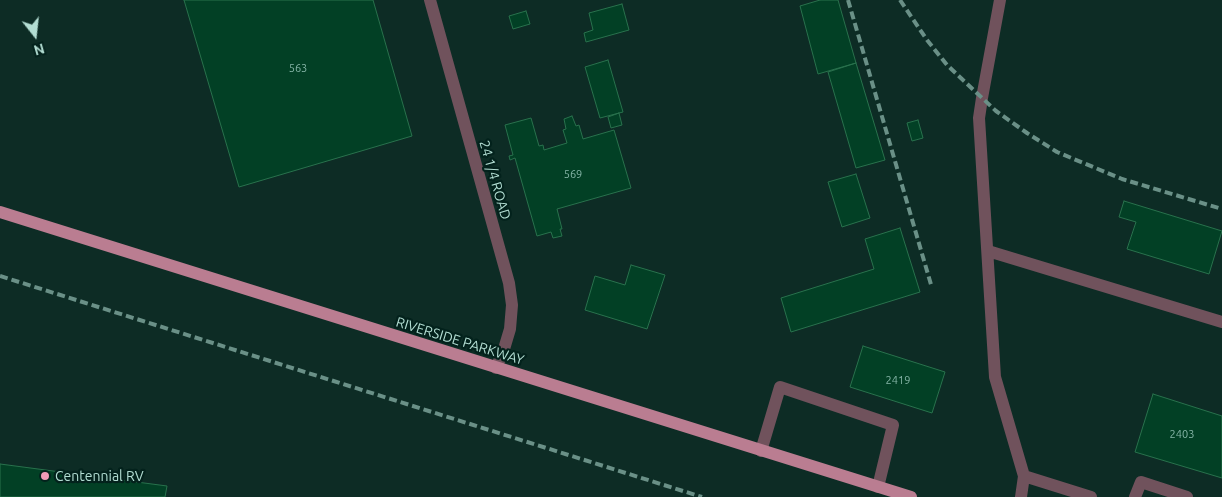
<!DOCTYPE html>
<html>
<head>
<meta charset="utf-8">
<style>
	body { margin:0 }
	#map { position:relative; width:1222px; height:497px; overflow:hidden; background:#0d2c25; font-family:Ubuntu,sans-serif }
	canvas { display:block }
	.north { position:absolute; left:10px; top:10px; width:50px; height:50px; -webkit-text-stroke:4px #03221c; paint-order:stroke; rotate:164deg; font-size:14px; font-weight:700; line-height:20px; text-align:center; color:#b3ded3 }
	.north::after { content:''; display:block; margin:auto; width:18px; height:22px; background:#b3ded3; clip-path:polygon(50% 0,100% 100%,50% 72%,0 100%) }
</style>
</head>
<body>
<div id="map">
<canvas width="1222" height="497"></canvas>
<div class="north">N</div>
</div>
<script>
const c = document.querySelector('canvas').getContext('2d');
c.lineJoin = 'round';
function fillPath(path, color) {
  c.fillStyle = color;
  c.fill(path, 'evenodd');
}
function poly(rows) {
  const path = new Path2D();
  for (const r of rows) {
    path.moveTo(r[0], r[1]);
    for (let i = 2; i < r.length; i += 2) path.lineTo(r[i], r[i + 1]);
  }
  return path;
}
function stroke(path, color, width, dash) {
  c.strokeStyle = color;
  c.lineWidth = width;
  c.lineCap = dash ? 'butt' : 'round';
  c.setLineDash(dash || []);
  c.stroke(path);
}
function drawText(font, color, halo, rows, align = 'center') {
  c.font = font + ' Ubuntu,sans-serif';
  c.lineWidth = 4.5;
  c.setLineDash([]);
  c.textBaseline = 'middle';
  c.strokeStyle = halo;
  c.fillStyle = color;
  for (const [text, x, y, turn = 0] of rows) {
    c.save();
    c.translate(x, y);
    c.rotate((+turn || 0) * Math.PI / 180);
    c.textAlign = isNaN(turn) ? turn : align;
    if (halo) c.strokeText(text, 0, 0);
    c.fillText(text, 0, 0);
    c.restore();
  }
}
const building = poly([
	[184,0,373,0,412,136,239,187,184,0],
	[820,0,838,0,856,63,818,74,800,6,820,0],
	[622,4,629,30,586,42,584,33,593,30,589,13,622,4],
	[526,11,530,24,513,29,509,16,526,11],
	[608,60,623,112,600,118,585,67,608,60],
	[856,63,885,160,856,168,828,72,856,63],
	[619,113,622,125,611,128,608,117,619,113],
	[572,116,576,126,579,125,583,139,614,130,631,188,557,209,562,229,560,229,562,236,553,238,551,232,537,236,515,158,510,160,509,156,513,155,505,125,531,118,539,146,543,145,544,150,567,143,563,130,566,129,564,119,572,116],
	[918,120,923,138,912,141,907,123,918,120],
	[856,174,870,218,842,227,828,182,856,174],
	[1124,201,1222,231,1209,274,1127,249,1136,222,1119,217,1124,201],
	[900,228,920,292,791,332,781,298,874,269,865,239,900,228],
	[631,265,665,275,647,329,585,310,595,276,625,285,631,265],
	[863,346,945,372,932,413,850,387,863,346],
	[1153,394,1222,416,1222,478,1135,452,1153,394],
	[0,464,167,486,165,497,0,497,0,464]
]);
const minor = poly([
	[430,0,509,283,512,305,510,329,504,349,496,368],
	[1000,0,982,98,979,118,995,377,1024,476,1021,497],
	[988,251,1222,322],
	[761,451,780,387,893,425,878,487],
	[1024,476,1091,497],
	[1135,497,1141,482,1187,497]
]);
const major = poly([
	[0,212,911,497]
]);
const rail = poly([
	[848,0,932,288],
	[900,0,927,40,947,65,996,111,1027,133,1057,152,1122,179,1222,209],
	[0,276,702,497]
]);
const markers = [
	[45,476,5,"#f09ab7"]
];
const numberNames = [
	["563",298,68],
	["569",573,174],
	["2419",898,380],
	["2403",1182,434]
];
const streetNames = [
	["24 1/4 ROAD",495,180,74],
	["RIVERSIDE PARKWAY",460,341,17]
];
const poiNames = [
	["Centennial RV",55,476]
];
fillPath(building, '#024025');
stroke(building, '#29724d', 1);
stroke(minor, '#70525c', 12);
stroke(major, '#ba7d91', 12);
stroke(rail, '#6a9087', 4, [8, 4]);
for (const [x, y, r, color] of markers) {
  const dot = new Path2D();
  dot.arc(x, y, r, 0, 2 * Math.PI);
  c.fillStyle = color;
  c.fill(dot);
  stroke(dot, '#03221c', 2);
}
drawText('11px', '#87b6a8', null, numberNames);
drawText('14px', '#b3ded3', '#03221c', streetNames);
drawText('14px', '#b3ded3', '#03221c', poiNames, 'left');
</script>
</body>
</html>
